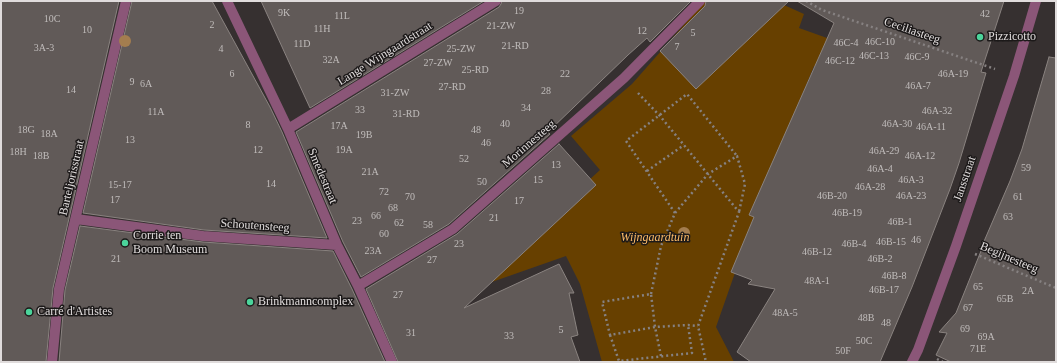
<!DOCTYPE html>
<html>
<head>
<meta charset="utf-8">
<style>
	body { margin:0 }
	#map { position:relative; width:1057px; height:363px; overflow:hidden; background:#363030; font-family:Georgia,serif }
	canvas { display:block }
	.frame { position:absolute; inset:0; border:2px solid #e0dcdc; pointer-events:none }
</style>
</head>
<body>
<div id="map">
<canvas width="1057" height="363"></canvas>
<div class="frame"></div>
</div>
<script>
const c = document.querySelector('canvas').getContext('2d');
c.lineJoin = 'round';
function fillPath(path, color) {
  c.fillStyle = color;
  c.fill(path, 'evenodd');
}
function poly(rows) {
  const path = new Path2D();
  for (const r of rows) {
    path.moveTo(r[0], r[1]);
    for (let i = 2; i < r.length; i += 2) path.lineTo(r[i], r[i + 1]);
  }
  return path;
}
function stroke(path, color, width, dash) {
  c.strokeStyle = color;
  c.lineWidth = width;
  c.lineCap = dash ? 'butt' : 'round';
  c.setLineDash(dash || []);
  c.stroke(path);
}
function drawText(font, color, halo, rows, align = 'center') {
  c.font = font + ' Georgia,serif';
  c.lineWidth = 3;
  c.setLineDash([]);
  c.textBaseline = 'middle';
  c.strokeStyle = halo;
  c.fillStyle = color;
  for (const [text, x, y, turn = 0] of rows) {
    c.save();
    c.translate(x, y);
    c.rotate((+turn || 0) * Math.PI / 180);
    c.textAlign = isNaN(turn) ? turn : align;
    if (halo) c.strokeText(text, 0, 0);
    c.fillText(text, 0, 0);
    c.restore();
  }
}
const green = poly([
	[705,1,775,1,804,14,799,28,900,64,888,94,814,66,770,173,716,327,734,362,602,362,580,284,566,256,452,296,539,226,600,170,571,136,632,84]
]);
const building = poly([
	[1,1,119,1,53,288,46,362,1,362,1,1],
	[132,1,212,1,270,107,282,132,327,238,204,230,83,213,132,1],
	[261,1,484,1,310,108,261,1],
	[502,1,691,1,650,42,647,38,628,55,548,132,550,134,449,224,361,277,343,242,296,132,499,7,501,4,502,1],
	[706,1,789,1,696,89,660,51,705,6,706,1],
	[797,1,1004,1,981,72,986,73,959,163,950,189,912,287,880,362,751,362,737,352,775,289,748,284,752,280,731,272,754,217,749,215,834,23,797,1],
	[1049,57,1056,58,1056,362,951,362,936,355,947,333,939,332,956,313,983,246,982,246,1010,181,1022,149,1049,57],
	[559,144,596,185,464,308,559,264,574,293,569,293,578,335,571,337,580,362,398,362,366,289,457,234,559,144],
	[80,226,203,242,333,251,352,289,385,362,59,362,65,290,80,226]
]);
const path = poly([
	[806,1,822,10,995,69],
	[638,93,660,116,739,212,698,326,706,362],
	[647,171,684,145],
	[675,213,626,141,687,94,737,156],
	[975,254,1056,288],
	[651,294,661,246,675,213,708,174,737,156,745,184,739,212],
	[610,335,619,361,692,353,688,325],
	[661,356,655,327,651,294,602,302,610,335,655,327,688,325,698,326],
	[937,359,943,362]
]);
const street = poly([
	[227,1,288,129,337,245,358,286,392,362],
	[288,129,496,1],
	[76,219,203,236,337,245],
	[358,286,453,229,624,78,700,1],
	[52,362,59,289,126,1],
	[912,362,918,350,956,246,1014,76,1036,1]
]);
const trees = [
	[125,41],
	[684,233]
];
const markers = [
	[980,37,4,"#4bd49b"],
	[125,243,4,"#4bd49b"],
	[250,302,4,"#4bd49b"],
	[29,312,4,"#4bd49b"]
];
const numberNames = [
	["19",519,11],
	["9K",284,13],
	["42",985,14],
	["11L",342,16],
	["10C",52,19],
	["2",212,25],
	["21-ZW",501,26],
	["11H",322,29],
	["10",87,30],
	["12",642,31],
	["5",693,33],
	["46C-10",880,42],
	["46C-4",846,43],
	["11D",302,44],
	["21-RD",515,46],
	["7",677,47],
	["3A-3",44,48],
	["4",221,49],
	["25-ZW",461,49],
	["46C-13",874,56],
	["46C-9",917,57],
	["32A",331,60],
	["46C-12",840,61],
	["27-ZW",438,63],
	["25-RD",475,70],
	["6",232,74],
	["22",565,74],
	["46A-19",953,74],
	["9",132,82],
	["6A",146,84],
	["46A-7",918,86],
	["27-RD",452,87],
	["14",71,90],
	["28",546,91],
	["31-ZW",395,93],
	["34",526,108],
	["33",360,110],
	["46A-32",937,111],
	["11A",156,112],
	["31-RD",406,114],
	["40",505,124],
	["46A-30",897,124],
	["8",248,125],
	["17A",339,126],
	["46A-11",931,127],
	["18G",26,130],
	["48",476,130],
	["18A",49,134],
	["19B",364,135],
	["13",130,140],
	["46",486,143],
	["12",258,150],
	["19A",344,150],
	["46A-29",884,151],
	["18H",18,152],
	["18B",41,156],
	["46A-12",920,156],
	["52",464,159],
	["13",556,165],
	["59",1026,168],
	["46A-4",880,169],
	["21A",370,172],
	["15",538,180],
	["46A-3",911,180],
	["50",482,182],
	["14",271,184],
	["15-17",120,185],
	["46A-28",870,187],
	["72",384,192],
	["46B-20",832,196],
	["46A-23",911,196],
	["70",410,197],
	["61",1018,197],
	["17",115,200],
	["17",519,201],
	["68",393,208],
	["46B-19",847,213],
	["66",376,216],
	["63",1008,217],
	["21",494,218],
	["23",357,221],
	["46B-1",900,222],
	["62",399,223],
	["58",428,225],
	["60",384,234],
	["46",916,240],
	["46B-15",891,242],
	["23",459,244],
	["46B-4",854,244],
	["23A",373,251],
	["46B-12",817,252],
	["21",116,259],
	["46B-2",880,259],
	["27",432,260],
	["46B-8",894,276],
	["48A-1",817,281],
	["65",978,287],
	["46B-17",884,290],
	["2A",1028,291],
	["27",398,295],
	["65B",1005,299],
	["67",968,308],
	["48A-5",785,313],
	["48B",866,318],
	["48",886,323],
	["69",965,329],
	["5",561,330],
	["31",411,333],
	["33",509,336],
	["69A",986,337],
	["50C",864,341],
	["71E",978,349],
	["50F",843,351]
];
const streetNames = [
	["Ceciliasteeg",912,31,19],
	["Lange Wijngaardstraat",385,54,-32],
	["Morinnesteeg",529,144,-41],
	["Smedestraat",322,176,67],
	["Barteljorisstraat",72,178,-77],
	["Jansstraat",965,179,-71],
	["Schoutensteeg",255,226,4],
	["Begijnesteeg",1009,258,23]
];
const poiNames = [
	["Pizzicotto",988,37],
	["Corrie ten",133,236],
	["Boom Museum",133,250],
	["Brinkmanncomplex",258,302],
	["Carré d'Artistes",37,312]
];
const parkNames = [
	["Wijngaardtuin",655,238]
];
fillPath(green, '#674000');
fillPath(building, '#615a58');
stroke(building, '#8a8380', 1);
stroke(path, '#868181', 2.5, [2, 3]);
stroke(street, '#8b5678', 10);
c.fillStyle = '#a37d4f';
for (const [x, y] of trees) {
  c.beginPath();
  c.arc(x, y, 6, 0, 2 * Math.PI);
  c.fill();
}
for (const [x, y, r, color] of markers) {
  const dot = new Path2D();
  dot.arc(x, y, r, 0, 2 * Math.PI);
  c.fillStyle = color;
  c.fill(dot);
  stroke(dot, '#1c1919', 1.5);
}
drawText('10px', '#c0bcbb', null, numberNames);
drawText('12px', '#e0dcdc', '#1c1919', streetNames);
drawText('12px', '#e0dcdc', '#1c1919', poiNames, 'left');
drawText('italic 12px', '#fdbc68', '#1c1919', parkNames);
</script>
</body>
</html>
